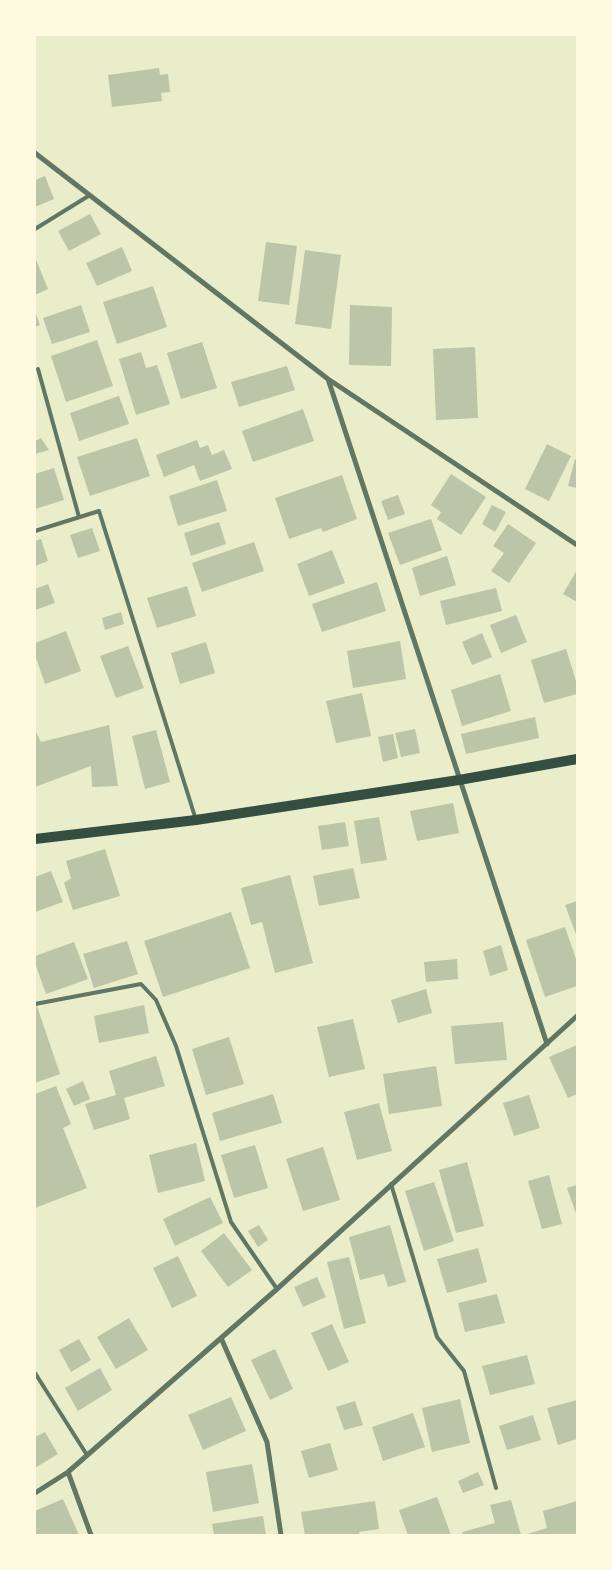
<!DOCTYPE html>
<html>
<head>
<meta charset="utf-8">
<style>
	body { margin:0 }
	#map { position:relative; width:612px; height:1570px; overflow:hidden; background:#e9edc9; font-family:"Libre Baskerville",serif }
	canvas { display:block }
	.frame { position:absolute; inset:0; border:36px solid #fefae0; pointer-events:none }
</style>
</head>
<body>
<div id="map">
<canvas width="612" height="1570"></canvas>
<div class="frame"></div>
</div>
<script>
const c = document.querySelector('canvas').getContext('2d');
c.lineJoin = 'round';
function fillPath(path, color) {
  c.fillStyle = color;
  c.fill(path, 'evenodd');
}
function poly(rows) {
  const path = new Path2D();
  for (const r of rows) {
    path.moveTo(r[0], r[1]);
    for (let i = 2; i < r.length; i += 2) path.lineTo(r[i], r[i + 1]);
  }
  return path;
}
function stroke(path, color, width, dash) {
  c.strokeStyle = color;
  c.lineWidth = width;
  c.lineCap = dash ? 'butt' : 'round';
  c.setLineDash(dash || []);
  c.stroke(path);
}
const building = poly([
	[159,68,160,75,168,74,170,92,161,93,162,101,112,107,108,75],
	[45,176,54,199,35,207,35,180],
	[90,214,101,234,69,251,58,231],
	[266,242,297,246,289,305,258,301],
	[122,247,132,271,97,286,86,263],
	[305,250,341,255,331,329,295,324],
	[35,257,48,289,35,295],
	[153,286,167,327,117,344,103,302],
	[81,305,90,332,52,344,43,318],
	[350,305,392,307,391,366,349,365],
	[35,311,40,325,35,327],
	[97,340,113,386,66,402,51,356],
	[202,342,217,388,181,399,167,353],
	[475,347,478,418,436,420,433,349],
	[141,352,146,368,157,365,170,404,136,415,119,359],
	[287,366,295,390,239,407,231,382],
	[119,396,129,424,79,441,70,413],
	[303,409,314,441,253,462,242,431],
	[41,438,49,450,35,454,35,441],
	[137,438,150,476,90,496,77,457],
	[197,440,200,448,208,445,212,455,224,450,232,469,200,481,194,465,164,477,156,455],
	[547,444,571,456,549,501,525,489],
	[575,459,577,460,577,488,568,486],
	[54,468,64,500,35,509,35,474],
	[451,474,486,497,461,535,437,519,441,512,431,505],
	[342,475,357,519,323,532,321,528,289,539,275,498],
	[217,480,227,511,178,526,169,496],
	[398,495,405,514,388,520,381,501],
	[492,505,506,512,495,532,482,524],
	[431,519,442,550,400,565,388,533],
	[219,522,226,544,191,556,184,533],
	[508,524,536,543,509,583,491,571,504,553,493,546],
	[92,528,100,551,78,558,70,535],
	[41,539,48,561,35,566,35,541],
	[254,542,264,571,202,592,192,563],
	[332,550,345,583,309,596,297,564],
	[447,556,456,585,420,596,412,568],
	[577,570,577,602,563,594],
	[377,582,386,611,322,632,312,604],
	[48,584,55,603,35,610,35,589],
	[187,586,196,616,157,628,147,598],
	[496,588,502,611,446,625,440,601],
	[121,612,124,624,105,630,102,618],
	[516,615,527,642,501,653,490,625],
	[66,631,81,671,45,684,35,655,35,643],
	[482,633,492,657,472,665,462,642],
	[400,641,406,679,353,688,347,651],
	[206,642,215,673,180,684,171,653],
	[128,646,144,688,116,698,100,656],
	[566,649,577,684,577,694,544,703,531,660],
	[500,674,511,711,462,726,451,690],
	[362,693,371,736,336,743,326,701],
	[535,717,539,738,466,754,461,734],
	[109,725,118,786,92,787,91,766,35,787,35,730,41,742],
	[415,729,420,753,401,757,395,733],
	[156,730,170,782,145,789,132,736],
	[393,734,398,758,383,762,378,737],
	[453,803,459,833,417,841,410,811],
	[379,817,387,860,361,864,354,821],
	[345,822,349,846,322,850,318,826],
	[105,849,120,896,73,910,64,883,71,878,66,861],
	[353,868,360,898,319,906,313,876],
	[51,871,63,902,35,912,35,877],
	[290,875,313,963,275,973,262,922,251,925,241,888],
	[577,901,577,937,565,905],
	[231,912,250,968,163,997,144,941],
	[565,927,577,962,577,986,545,997,526,940],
	[127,941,138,974,94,988,83,954],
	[74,942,88,979,46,994,35,963,35,956],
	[501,945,508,970,490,976,483,951],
	[457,959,458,979,426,982,424,962],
	[426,989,432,1013,398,1023,391,1000],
	[144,1005,149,1033,99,1043,94,1016],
	[37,1006,60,1074,35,1083,35,1007],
	[353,1019,365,1069,329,1077,317,1027],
	[503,1022,507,1060,455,1064,451,1026],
	[229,1037,244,1084,206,1095,192,1049],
	[577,1045,577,1094,568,1098,549,1057],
	[156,1056,165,1086,124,1098,130,1119,94,1130,85,1104,116,1095,109,1071],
	[436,1066,442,1106,389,1114,383,1074],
	[83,1081,90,1099,74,1106,66,1089],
	[56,1086,71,1124,63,1128,87,1188,35,1208,35,1094],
	[273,1094,282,1123,220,1141,212,1113],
	[529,1095,540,1128,514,1136,503,1103],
	[379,1103,392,1151,357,1160,344,1112],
	[196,1143,205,1181,158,1193,149,1155],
	[255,1145,268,1188,234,1198,221,1155],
	[323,1147,340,1200,303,1211,286,1159],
	[467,1162,484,1226,456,1233,439,1170],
	[549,1175,562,1224,542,1229,528,1181],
	[434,1182,454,1241,424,1251,405,1191],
	[577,1185,577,1216,567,1188],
	[210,1197,223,1223,175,1246,163,1219],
	[259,1225,268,1240,258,1247,248,1231],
	[390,1225,406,1282,388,1287,384,1274,360,1280,349,1237],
	[224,1233,252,1270,228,1287,201,1251],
	[478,1248,487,1282,447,1293,437,1259],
	[178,1256,197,1296,172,1308,153,1268],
	[349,1257,366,1323,344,1329,327,1262],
	[317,1277,326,1297,303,1307,294,1287],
	[497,1294,505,1323,465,1332,458,1303],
	[129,1318,148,1350,116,1369,97,1337],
	[332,1324,349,1362,328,1371,311,1333],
	[79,1339,91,1360,71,1372,59,1350],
	[275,1349,293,1389,270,1400,251,1360],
	[527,1355,535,1384,490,1395,482,1366],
	[100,1368,112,1390,78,1411,65,1388],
	[231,1397,246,1431,203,1450,188,1415],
	[460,1399,470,1443,432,1452,422,1408],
	[577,1400,577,1439,558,1445,547,1408],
	[355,1401,363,1425,344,1430,336,1407],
	[413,1413,425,1447,383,1461,372,1427],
	[533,1415,541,1440,507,1450,499,1426],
	[45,1432,58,1454,35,1468,35,1437],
	[330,1443,338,1470,309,1478,301,1451],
	[252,1464,259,1503,213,1512,206,1472],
	[478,1472,484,1485,463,1493,458,1481],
	[437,1497,451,1535,408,1535,399,1510],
	[63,1499,79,1535,35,1535,35,1511],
	[511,1500,521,1535,463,1535,462,1532,495,1523,490,1505],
	[375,1501,379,1529,359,1532,360,1535,305,1535,301,1512],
	[577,1501,577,1535,524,1535,547,1528,543,1511],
	[263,1516,266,1535,214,1535,212,1524]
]);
const service = poly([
	[35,229,90,195],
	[38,369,79,517],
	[35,531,99,511,196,820],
	[35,1004,141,984,156,1000,176,1046,231,1222,277,1289],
	[391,1184,437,1337,464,1371,496,1488],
	[35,1373,87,1455]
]);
const minor = poly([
	[35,153,328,379,577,545],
	[328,379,547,1044],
	[221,1338,267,1442,281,1535],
	[68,1472,91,1535],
	[35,1493,68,1472,277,1289,577,1016]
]);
const secondary = poly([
	[35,839,196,820,459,780,577,759]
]);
fillPath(building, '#bcc5a7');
stroke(service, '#617663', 4);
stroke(minor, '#617663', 5);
stroke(secondary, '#344e41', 10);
</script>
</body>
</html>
